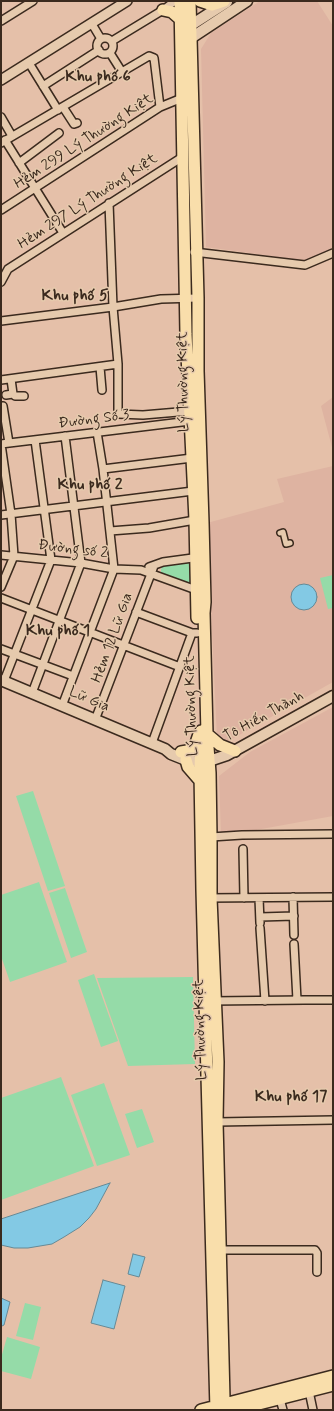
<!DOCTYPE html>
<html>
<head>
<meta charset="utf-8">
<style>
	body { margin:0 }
	#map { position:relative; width:334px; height:1411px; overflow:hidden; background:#e5c0a9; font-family:Mynerve,sans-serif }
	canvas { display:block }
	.frame { position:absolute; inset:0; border:2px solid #3b2a1e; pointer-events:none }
</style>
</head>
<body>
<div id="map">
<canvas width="334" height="1411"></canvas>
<div class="frame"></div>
</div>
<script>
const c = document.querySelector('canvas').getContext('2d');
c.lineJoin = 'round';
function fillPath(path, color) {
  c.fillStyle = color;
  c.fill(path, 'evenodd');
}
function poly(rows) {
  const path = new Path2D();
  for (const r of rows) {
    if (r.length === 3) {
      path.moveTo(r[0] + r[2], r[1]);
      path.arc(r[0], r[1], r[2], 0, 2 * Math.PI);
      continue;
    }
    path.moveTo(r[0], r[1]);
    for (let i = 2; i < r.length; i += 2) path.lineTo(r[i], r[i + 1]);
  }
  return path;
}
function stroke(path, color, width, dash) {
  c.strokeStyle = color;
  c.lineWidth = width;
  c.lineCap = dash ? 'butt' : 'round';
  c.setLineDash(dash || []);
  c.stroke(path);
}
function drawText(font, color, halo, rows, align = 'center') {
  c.font = font + ' Mynerve,sans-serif';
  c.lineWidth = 3;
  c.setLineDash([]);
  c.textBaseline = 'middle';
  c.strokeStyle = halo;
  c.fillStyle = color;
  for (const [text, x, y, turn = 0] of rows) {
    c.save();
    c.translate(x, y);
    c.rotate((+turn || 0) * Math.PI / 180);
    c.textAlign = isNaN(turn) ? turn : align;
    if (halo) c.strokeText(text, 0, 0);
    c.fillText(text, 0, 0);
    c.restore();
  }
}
const built = poly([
	[260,1,317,1,333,26,333,250,307,261,206,247,201,49,211,33],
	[333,397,333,451,321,406],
	[333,466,333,682,225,743,217,739,207,523,284,502,277,479],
	[333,707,333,816,256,830,256,834,221,835,219,776,250,752]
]);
const green = poly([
	[189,562,192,565,191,584,161,573,161,569,163,566],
	[333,575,333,608,328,609,320,578],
	[33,791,65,886,48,891,16,796],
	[39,882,67,962,10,982,1,956,1,895],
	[65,888,87,952,71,958,49,893],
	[94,974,118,1041,101,1047,78,980],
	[193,977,195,1064,128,1066,97,978],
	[61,1077,94,1166,1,1200,1,1098],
	[104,1083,130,1155,97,1166,71,1095],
	[142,1109,154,1142,137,1148,125,1114],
	[25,1303,41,1307,33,1340,16,1336],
	[7,1337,40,1347,31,1379,1,1371,1,1358]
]);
const water = poly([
	[304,597,13],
	[110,1183,96,1209,89,1218,80,1227,64,1237,52,1244,28,1248,14,1248,1,1245,1,1219,110,1183],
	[133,1254,145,1257,139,1277,128,1274,133,1254],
	[103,1280,125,1286,114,1329,91,1323,103,1280],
	[1,1298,10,1302,4,1325,2,1326,1,1326,1,1298]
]);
const pedestrian = poly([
	[280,533,283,532,286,544,290,543]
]);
const minor = poly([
	[1,21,33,1],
	[92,24,101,39],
	[105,46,8],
	[112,41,163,10,175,1],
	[110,53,122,72],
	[29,63,58,110],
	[43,86,99,50],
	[63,107,74,124,77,123],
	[1,117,12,136],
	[5,140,63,233],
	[1,143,149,56,154,58,160,107],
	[19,163,59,133],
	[109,203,113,307,118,364],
	[1,210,160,107,182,98],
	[194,252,305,265,333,253],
	[1,282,8,269,184,156],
	[1,321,113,307,161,299,198,298],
	[100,367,102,390],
	[11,379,13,394],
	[1,380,118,364,118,414,143,415,190,411],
	[6,395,13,394,15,396,24,396],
	[3,406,9,443],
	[1,444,190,421],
	[1,444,11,514,14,556,1,587],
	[103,469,192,458],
	[1,515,193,491],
	[110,531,149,528,195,520],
	[1,555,81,563,114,569,141,570,199,591],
	[149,567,163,562,200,557],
	[1,598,180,667],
	[136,612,192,633],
	[1,649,73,676],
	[4,681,51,560,35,440],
	[32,693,81,563,65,436],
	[62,706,114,569,103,469,97,432],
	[95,720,154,566],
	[152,743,192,633,197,633],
	[211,837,242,835,333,834],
	[243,849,244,898],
	[293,897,294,935],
	[207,898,333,897],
	[259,898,260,923],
	[260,917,294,916],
	[260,928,265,1001],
	[294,944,297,1000],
	[211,1001,305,1000,333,1000],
	[217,1122,333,1120],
	[220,1250,315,1250,317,1253,317,1272],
	[309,1391,313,1410],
	[280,1399,283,1410]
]);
const tertiary = poly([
	[1,80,127,1]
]);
const secondary = poly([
	[185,29,227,2],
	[185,42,247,1],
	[1,680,165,749,171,754,186,760,200,762,209,761,227,755,333,696]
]);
const primary = poly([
	[180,1,186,334,195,520,197,618],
	[190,1,198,298,198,371,203,523,205,602,204,613,207,734,210,773,211,837,211,898,218,1062,217,1122,224,1399,226,1410],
	[200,1,212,5,224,1],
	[163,10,172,12,180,19],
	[201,731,200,773,202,890,216,1410],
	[207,734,220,745,235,751],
	[181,752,187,751,192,748,196,743,199,734],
	[186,760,188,767,201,782],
	[201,1410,333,1376],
	[235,1410,333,1385]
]);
const streetNames = [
	["Hẻm 299 Lý Thường Kiệt",84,142,-33],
	["Hẻm 297 Lý Thường Kiệt",88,202,-33],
	["Lý Thường Kiệt",184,382,-91],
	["Đường Số 3",94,420,-7],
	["Đường số 2",73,550,7],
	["Hẻm 12 Lữ Gia",113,638,-70],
	["Lữ Gia",89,700,23],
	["Lý Thường Kiệt",192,706,-92],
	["Tô Hiến Thành",264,717,-29],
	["Lý Thường Kiệt",201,1030,-92]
];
const neighbourhoodNames = [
	["Khu phố 6",98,78],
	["Khu phố 5",75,297],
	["Khu phố 2",90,486],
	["Khu phố 1",58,632],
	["Khu phố 17",291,1098]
];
fillPath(built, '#deb3a1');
fillPath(green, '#95dba8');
fillPath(water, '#83c9e4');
stroke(water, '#668995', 1);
stroke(pedestrian, '#3b2a1e', 8);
stroke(minor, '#3b2a1e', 10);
stroke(tertiary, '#3b2a1e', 12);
stroke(secondary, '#3b2a1e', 13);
stroke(primary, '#3b2a1e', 14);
stroke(pedestrian, '#e6caad', 5);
stroke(minor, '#e6caad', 7);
stroke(tertiary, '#e6caad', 9);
stroke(secondary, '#e6caad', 10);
stroke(primary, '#f9deab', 11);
drawText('15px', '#3b2a1e', '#e6caad', streetNames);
drawText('bold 16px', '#3b2a1e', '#e6caad', neighbourhoodNames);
</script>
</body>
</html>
